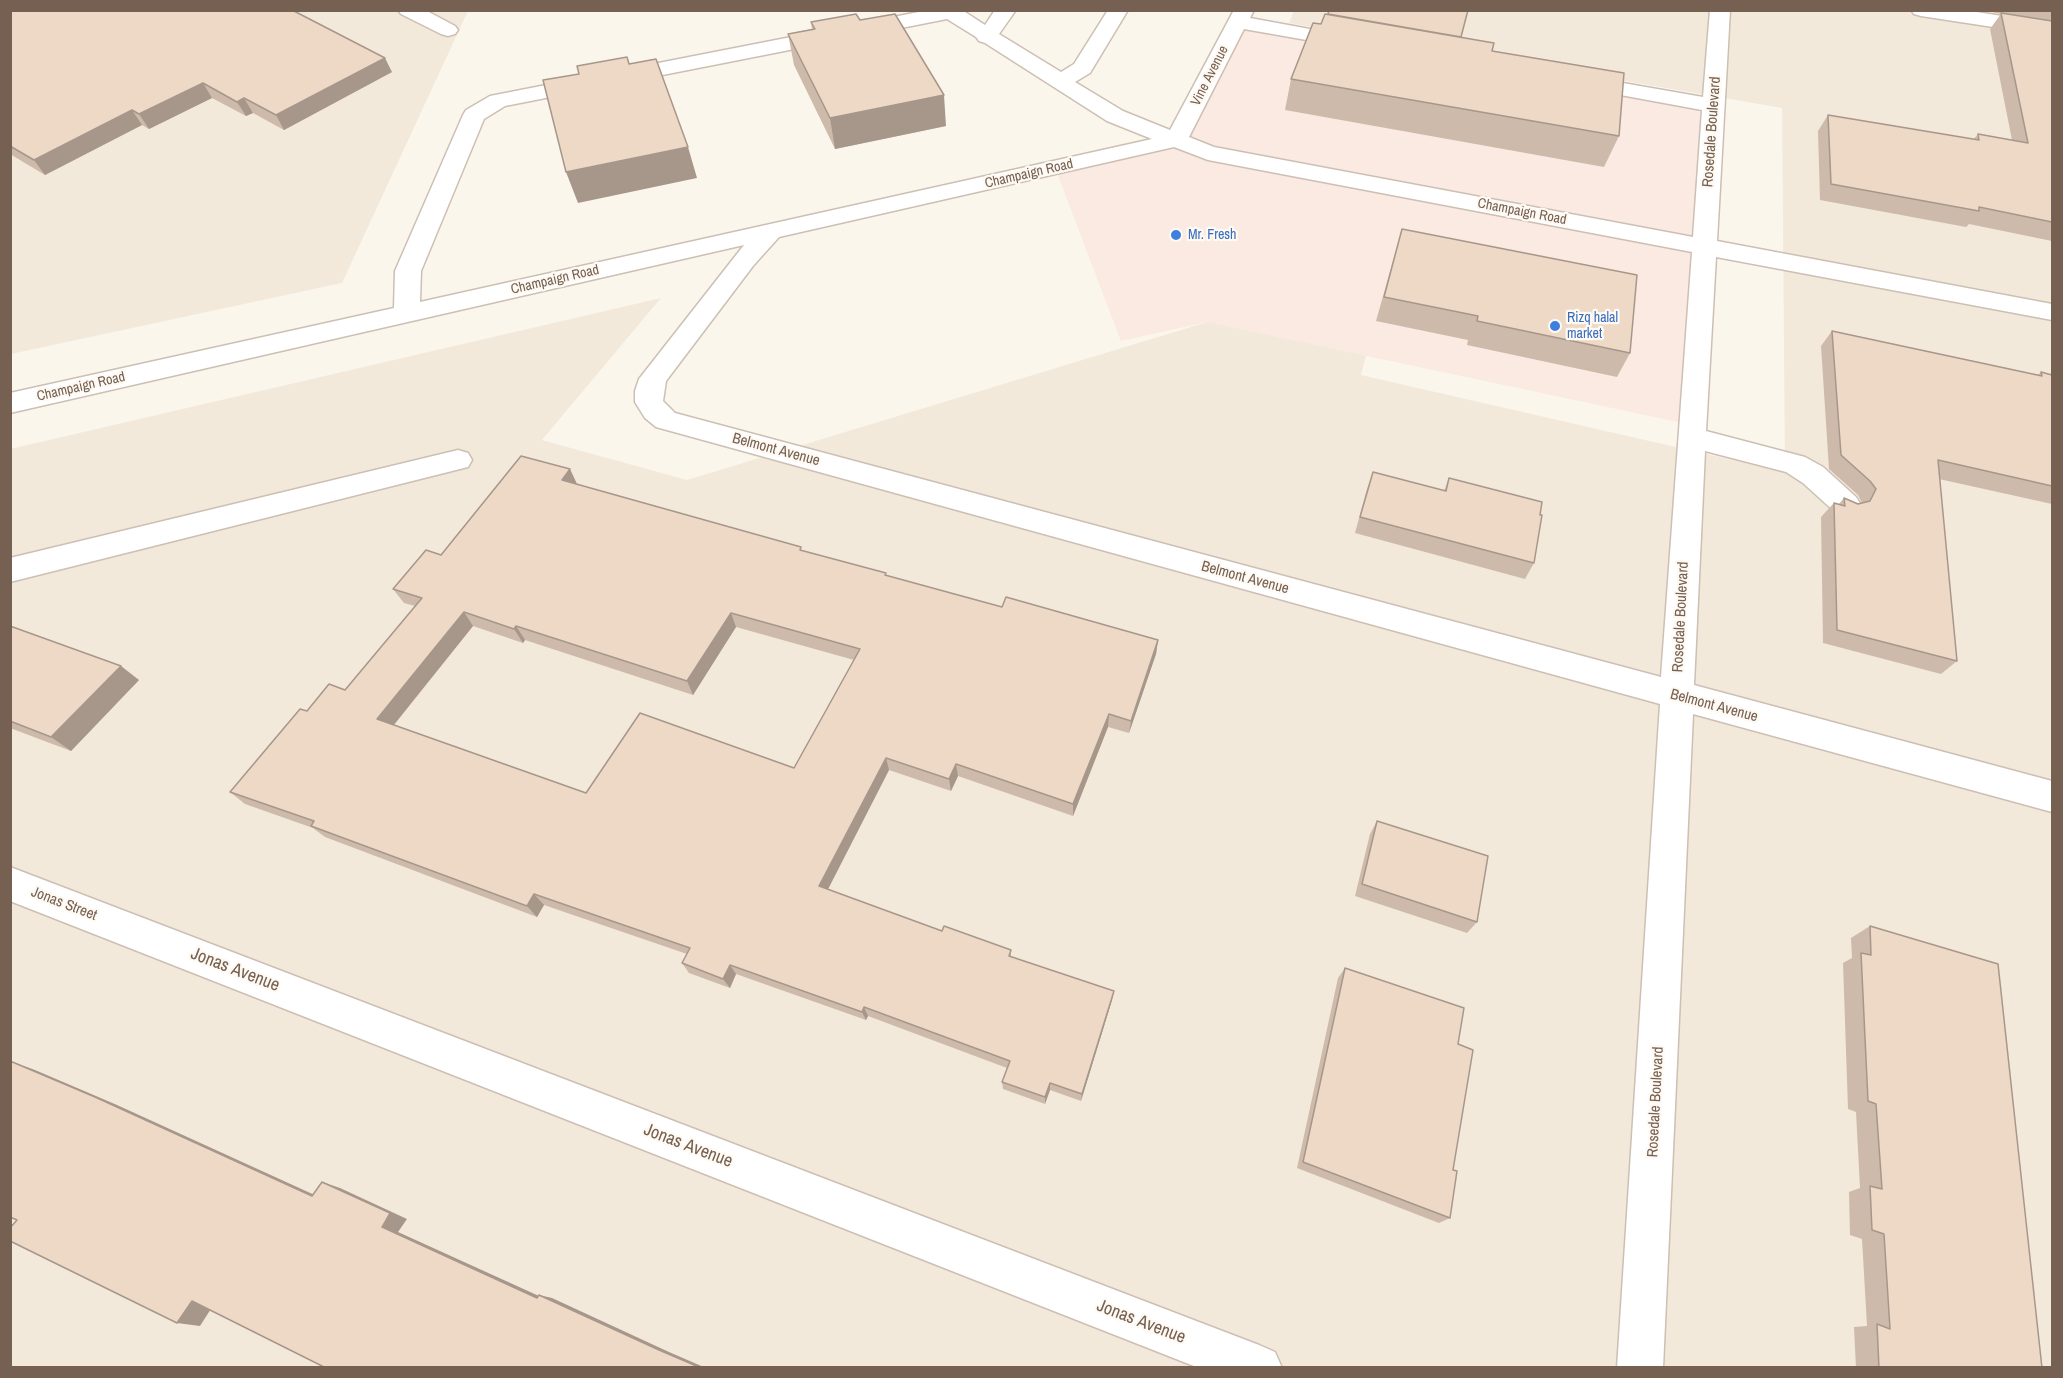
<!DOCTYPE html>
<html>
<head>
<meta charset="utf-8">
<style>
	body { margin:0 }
	#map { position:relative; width:2063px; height:1378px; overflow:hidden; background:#fbf6ec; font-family:"Archivo Narrow",sans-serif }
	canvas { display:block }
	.frame { position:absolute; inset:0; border:12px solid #756051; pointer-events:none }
</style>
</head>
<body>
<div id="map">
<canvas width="2063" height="1378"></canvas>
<div class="frame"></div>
</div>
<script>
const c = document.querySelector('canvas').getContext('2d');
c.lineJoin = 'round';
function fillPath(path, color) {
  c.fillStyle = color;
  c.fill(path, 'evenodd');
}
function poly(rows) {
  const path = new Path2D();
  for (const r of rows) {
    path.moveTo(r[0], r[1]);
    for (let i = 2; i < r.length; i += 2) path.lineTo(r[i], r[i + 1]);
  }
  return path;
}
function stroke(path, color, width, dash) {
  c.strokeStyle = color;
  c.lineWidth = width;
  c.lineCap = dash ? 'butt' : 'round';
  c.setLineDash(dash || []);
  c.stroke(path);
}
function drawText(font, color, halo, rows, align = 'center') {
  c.font = font + ' "Archivo Narrow",sans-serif';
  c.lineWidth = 4.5;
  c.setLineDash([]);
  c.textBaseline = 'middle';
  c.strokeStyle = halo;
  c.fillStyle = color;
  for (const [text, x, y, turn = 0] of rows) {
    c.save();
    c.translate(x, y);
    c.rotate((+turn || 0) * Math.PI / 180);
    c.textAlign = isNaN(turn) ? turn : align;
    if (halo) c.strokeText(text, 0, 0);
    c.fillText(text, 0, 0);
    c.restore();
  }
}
const residential = poly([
	[10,11,468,11,342,283,11,354],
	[1294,11,2052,11,2052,1367,11,1367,10,449,661,298,542,440,687,480,1214,320,1367,351,1361,375,1785,472,1782,108,1289,23]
]);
const commercial = poly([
	[1238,22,1714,105,1692,425,1207,322,1121,341,1055,168,1176,140]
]);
const minor = poly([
	[398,10,425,10,455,26,458,30,455,34,448,36,441,34,401,14,398,10],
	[929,10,962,10,985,25,995,10,1016,10,999,34,1061,72,1074,64,1108,10,1128,10,1090,73,1075,82,1123,111,1170,130,1234,10,1254,10,1250,18,1359,38,1362,42,1359,46,1352,48,1244,29,1189,137,1214,147,1693,237,1702,110,1577,87,1569,86,1566,81,1569,76,1577,75,1703,97,1710,10,1730,10,1717,241,2052,304,2052,320,1716,257,1706,431,1805,457,1823,467,1856,497,1861,505,1856,513,1846,516,1836,513,1803,483,1786,472,1705,451,1694,685,2052,781,2052,812,1693,714,1663,1368,1617,1368,1660,704,656,427,645,418,635,402,635,391,639,379,744,245,10,413,10,393,394,308,395,271,463,115,466,110,490,96,929,10],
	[947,19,976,37,979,41,985,43,1107,121,1152,139,420,302,421,271,484,119,505,106,947,19],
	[1174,147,1208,160,1692,252,1661,677,675,413,663,401,666,381,753,266,779,237,1174,147],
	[1911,10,1964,10,2052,24,2052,36,1921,16,1914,14,1911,10],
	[458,450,468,453,472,460,468,467,10,582,10,558,458,450],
	[10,867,1259,1345,1275,1352,1282,1368,1199,1368,10,901,10,867]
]);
const wall = poly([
	[10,10,392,72,284,130,253,113,246,116,212,98,149,129,142,125,45,175,10,154],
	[1987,10,2052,10,2052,241,1969,224,1966,227,1820,200,1818,131,1828,115,1974,139,1978,134,2012,140,1990,29,2001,14,1987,11],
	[860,20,946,126,835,149,794,65,788,34,812,29,811,22],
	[1321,24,1461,37,1492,51,1619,136,1604,167,1285,110,1291,79],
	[1402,229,1630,353,1617,377,1467,345,1468,340,1376,321],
	[1832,331,2038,375,2041,372,2052,375,2052,504,1939,479,1957,661,1941,674,1823,643,1821,517,1834,503,1839,504,1844,498,1858,504,1862,503,1858,495,1829,469,1821,346],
	[1373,472,1444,491,1449,478,1534,563,1525,579,1355,533,1367,489],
	[577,484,887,576,1002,607,1158,640,1156,654,1129,733,1108,727,1073,816,958,776,951,791,889,770,828,889,942,931,1011,950,1011,957,1112,1000,1081,1101,1050,1090,1045,1104,1003,1089,1002,1082,1007,1068,868,1016,866,1020,736,974,730,988,689,973,682,963,687,954,544,905,537,917,325,837,313,828,245,804,230,792,307,711,345,690,415,606,404,603,393,589,441,555],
	[473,626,523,643,525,640,693,695,736,627,854,660,794,768,586,793,394,725],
	[10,626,139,680,71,751,10,728],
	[1377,821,1477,922,1467,933,1355,896,1370,834],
	[1870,926,2042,1368,1856,1368,1854,1327,1867,1326,1862,1239,1850,1235,1849,1192,1860,1188,1856,1112,1848,1109,1843,963,1852,958,1851,938],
	[1345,968,1458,1044,1453,1170,1450,1218,1439,1223,1297,1168,1338,978]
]);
const shadedWall = poly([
	[385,58,392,72,284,130,276,115],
	[203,83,212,98,149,129,139,114],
	[944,95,946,126,835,149,830,118],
	[244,98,253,113,246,116,237,102],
	[132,110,142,125,45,175,34,160],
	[688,147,697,178,578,203,566,172],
	[570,469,577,484,562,480],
	[464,612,473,626,388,732,377,719],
	[731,613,736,627,693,695,687,681],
	[516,626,525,640,523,643,514,629],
	[1158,640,1156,654,1129,733,1131,721],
	[121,666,139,680,71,751,51,737],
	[1109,714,1108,727,1073,816,1073,804],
	[886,758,889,770,824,897,819,886],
	[956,764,958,776,951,791,949,779],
	[534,894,544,905,537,917,527,906],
	[730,965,736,974,730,988,723,979],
	[1114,991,1112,1000,1081,1101,1082,1094],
	[864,1007,868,1016,866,1020,862,1012],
	[10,1061,35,1070,117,1105,330,1202,312,1196],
	[1050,1083,1050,1090,1045,1104,1045,1097],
	[322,1182,340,1188,407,1219,398,1232,550,1301,537,1298,382,1227],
	[539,1295,552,1298,669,1352,706,1368,701,1368,659,1350],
	[192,1301,214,1304,200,1326,177,1323]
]);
const building = poly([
	[10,10,292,10,385,58,276,115,244,98,237,102,203,83,139,114,132,110,34,160,10,146,10,10],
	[1329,10,1468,10,1461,37,1328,14,1329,10],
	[2001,13,2052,21,2052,222,1979,207,1979,211,1831,184,1828,115,1979,140,1978,134,2028,143,2001,13],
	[856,14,860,20,895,14,944,95,830,118,788,34,815,29,811,22,856,14],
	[1325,14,1494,43,1492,51,1624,73,1619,136,1291,79,1313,23,1321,24,1325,14],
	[627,57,629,64,656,59,688,147,566,172,543,80,579,74,577,66,627,57],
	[1402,229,1637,275,1630,353,1477,321,1478,316,1384,297,1402,229],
	[1832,331,2042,376,2041,372,2052,375,2052,486,1938,460,1957,661,1837,630,1834,503,1845,506,1844,498,1858,504,1870,501,1876,489,1870,481,1841,455,1832,331],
	[521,456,570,469,562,480,801,547,800,550,886,573,885,575,1002,607,1006,597,1158,640,1131,721,1109,714,1073,804,956,764,949,779,886,758,819,886,942,931,944,926,1011,950,1009,956,1114,991,1082,1094,1050,1083,1045,1097,1002,1082,1010,1061,864,1007,862,1012,730,965,723,979,682,963,690,948,534,894,527,906,311,826,314,821,230,792,300,709,307,711,329,684,345,690,422,598,393,589,426,550,441,555,521,456],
	[464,612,514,629,516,626,687,681,731,613,860,649,794,768,640,713,586,793,377,719,464,612],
	[1373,472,1446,491,1449,478,1542,502,1540,515,1542,515,1534,563,1360,517,1373,472],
	[10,626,121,666,51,737,10,721,10,626],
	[1377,821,1488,856,1477,922,1362,884,1377,821],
	[1870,926,1998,964,2042,1368,1879,1368,1877,1324,1890,1329,1884,1234,1872,1230,1870,1186,1882,1189,1876,1104,1868,1101,1861,953,1871,955,1870,926],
	[1345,968,1464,1008,1458,1044,1473,1050,1453,1170,1457,1171,1450,1218,1303,1162,1345,968],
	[10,1061,95,1097,312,1196,322,1182,390,1213,382,1227,537,1298,539,1295,659,1350,701,1368,326,1368,192,1301,177,1323,10,1241,10,1228,17,1220,10,1217,10,1061]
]);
const markers = [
	[1176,235,6,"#3f7fe0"],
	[1555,326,6,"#3f7fe0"]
];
const farStreetnames = [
	["Vine Avenue",1210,76,-63],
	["Champaign Road",1029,174,-13],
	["Champaign Road",1522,212,11],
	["Champaign Road",555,280,-13],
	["Champaign Road",81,387,-13]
];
const farShopnames = [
	["Mr. Fresh",1188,235],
	["Rizq halal",1567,318],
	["market",1567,334]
];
const streetNames = [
	["Rosedale Boulevard",1712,132,-86],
	["Belmont Avenue",776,450,15],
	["Belmont Avenue",1245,578,15],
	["Rosedale Boulevard",1681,617,-87],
	["Belmont Avenue",1714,706,15],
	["Jonas Street",64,904,21],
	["Rosedale Boulevard",1656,1102,-87]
];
const nearStreetnames = [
	["Jonas Avenue",235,970,21],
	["Jonas Avenue",688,1146,21],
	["Jonas Avenue",1141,1322,21]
];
fillPath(residential, '#f2e9db');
fillPath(commercial, '#faeae1');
stroke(minor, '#cdbfb3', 3);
fillPath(minor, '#fff');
fillPath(wall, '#cdbaaa');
fillPath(shadedWall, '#a7978b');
fillPath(building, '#eed8c6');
stroke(building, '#a7978b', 1.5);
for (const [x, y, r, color] of markers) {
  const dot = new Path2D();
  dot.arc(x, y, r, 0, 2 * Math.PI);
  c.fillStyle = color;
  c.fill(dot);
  stroke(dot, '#fefaf3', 2);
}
drawText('14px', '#756051', '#fefaf3', farStreetnames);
drawText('14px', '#366cbe', '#fefaf3', farShopnames, 'left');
drawText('15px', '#756051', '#fefaf3', streetNames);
drawText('18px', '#756051', '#fefaf3', nearStreetnames);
</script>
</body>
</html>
